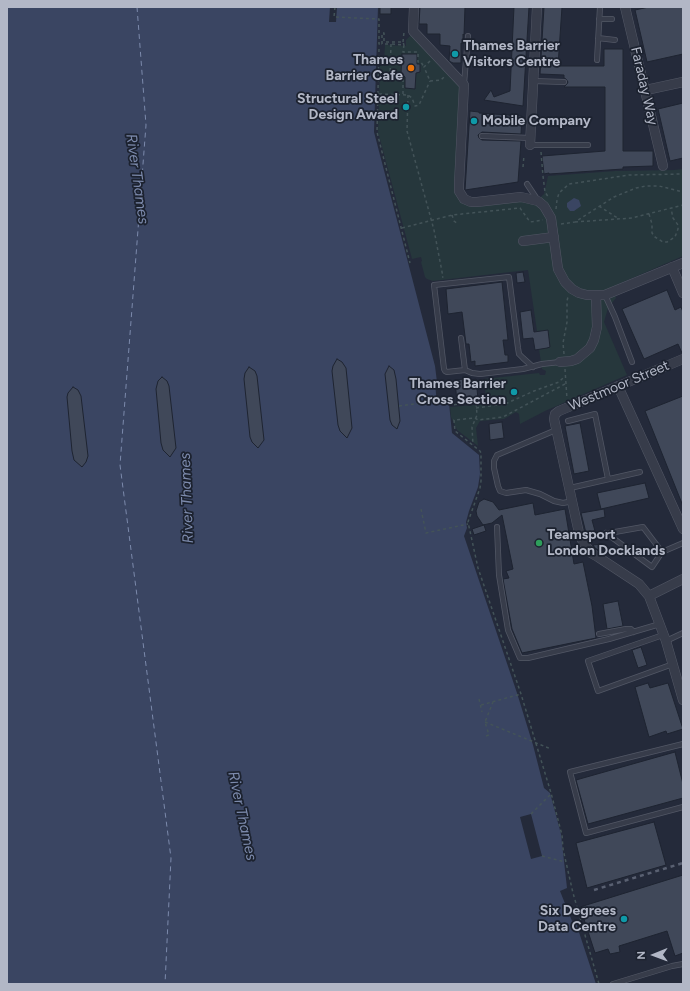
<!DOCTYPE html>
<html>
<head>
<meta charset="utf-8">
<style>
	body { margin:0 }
	#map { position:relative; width:690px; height:991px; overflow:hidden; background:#242a3a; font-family:Figtree,sans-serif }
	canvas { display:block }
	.frame { position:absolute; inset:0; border:8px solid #b2b7c6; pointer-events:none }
	.north { position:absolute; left:634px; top:935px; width:40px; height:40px; -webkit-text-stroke:3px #1c222f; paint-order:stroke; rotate:269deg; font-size:11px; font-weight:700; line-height:16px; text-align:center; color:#b2b7c6 }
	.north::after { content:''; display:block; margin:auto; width:14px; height:18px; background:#b2b7c6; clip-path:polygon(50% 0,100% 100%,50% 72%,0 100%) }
</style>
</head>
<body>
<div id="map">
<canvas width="690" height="991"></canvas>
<div class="frame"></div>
<div class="north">N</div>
</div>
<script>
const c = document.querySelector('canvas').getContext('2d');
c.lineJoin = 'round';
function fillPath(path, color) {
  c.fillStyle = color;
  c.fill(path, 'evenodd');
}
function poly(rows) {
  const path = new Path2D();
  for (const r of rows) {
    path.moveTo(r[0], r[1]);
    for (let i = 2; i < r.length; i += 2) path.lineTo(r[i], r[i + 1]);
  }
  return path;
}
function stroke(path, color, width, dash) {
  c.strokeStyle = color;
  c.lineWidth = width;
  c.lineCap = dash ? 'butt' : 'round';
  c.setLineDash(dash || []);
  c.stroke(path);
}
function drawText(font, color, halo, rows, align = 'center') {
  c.font = font + ' Figtree,sans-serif';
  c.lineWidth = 3.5;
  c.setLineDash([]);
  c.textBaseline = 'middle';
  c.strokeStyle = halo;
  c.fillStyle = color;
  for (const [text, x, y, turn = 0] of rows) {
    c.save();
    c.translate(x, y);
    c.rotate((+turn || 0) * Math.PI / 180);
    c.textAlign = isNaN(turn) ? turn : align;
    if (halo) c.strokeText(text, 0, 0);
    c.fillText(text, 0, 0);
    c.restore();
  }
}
const green = poly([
	[411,35,460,87,455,188,459,201,475,207,523,201,533,204,544,194,548,176,615,171,674,170,683,169,683,256,612,287,616,298,608,308,604,322,627,375,545,411,520,424,519,414,516,412,504,419,480,421,476,428,478,446,457,430,451,417,450,407,474,405,478,399,486,398,484,379,539,373,540,375,545,375,546,371,542,369,539,349,549,347,547,331,537,331,528,270,433,281,427,279,425,277,421,262,422,261,421,257,412,259,378,132,380,66,384,62,385,45,406,46,406,40]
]);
const water = poly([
	[7,7,378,7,374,132,435,366,437,382,435,383,437,404,449,403,452,433,479,455,480,474,478,487,469,511,466,522,467,528,464,536,517,693,533,745,544,788,550,793,561,834,567,888,560,891,572,921,575,920,596,984,7,984],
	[574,198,579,200,581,206,574,211,570,211,567,207,567,203]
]);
const pier = poly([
	[330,7,337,7,336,22,329,22],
	[531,814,542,856,531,859,520,817]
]);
const ferry = poly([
	[137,7,146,125,120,465,171,858,165,984]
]);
const building = poly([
	[380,7,391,7,391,14,380,14,380,7],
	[420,7,465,7,464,35,463,34,463,43,461,43,461,63,453,63,449,61,450,46,440,45,440,34,427,34,427,24,419,24,420,7],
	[514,7,529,7,523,106,484,100,491,90,494,97,510,91,514,7],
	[544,7,562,7,558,66,604,66,604,49,623,49,623,151,653,151,653,166,623,167,623,169,549,174,549,173,544,174,542,156,605,151,605,87,564,87,567,84,568,82,566,79,564,78,564,75,540,74,544,7],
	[649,7,683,7,683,54,647,62,635,10,649,7],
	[402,54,417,54,417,64,420,64,420,72,416,73,415,89,405,88,405,77,401,73,402,54],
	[683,103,683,158,670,161,658,109,683,103],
	[470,111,479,112,479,113,522,116,521,134,482,132,478,135,479,138,482,140,521,141,518,182,465,190,470,111],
	[523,272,525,282,517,283,516,273,523,272],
	[502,282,508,340,503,340,505,355,508,355,508,362,475,366,475,361,471,362,469,344,466,344,462,312,448,314,446,289,502,282],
	[667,290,675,310,681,307,683,312,683,353,682,353,678,344,644,359,622,309,667,290],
	[531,310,534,332,548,330,550,347,547,348,535,350,533,338,523,339,520,312,531,310],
	[337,359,342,362,346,368,352,428,347,438,340,431,338,425,332,371,333,366,337,359],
	[389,366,394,370,396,379,400,421,397,429,392,425,390,420,385,374,389,366],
	[249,367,255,371,257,376,263,431,264,440,258,448,252,442,250,437,244,379,245,373,249,367],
	[162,377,167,381,169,386,176,448,170,457,163,450,161,443,156,389,158,381,162,377],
	[465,379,465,381,476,379,478,399,457,403,455,380,465,379],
	[73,387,78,390,81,396,88,456,86,462,82,467,74,460,72,451,67,397,68,393,73,387],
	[683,396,683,506,645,411,683,396],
	[502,422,504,438,490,440,489,424,502,422],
	[580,423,589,471,574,474,565,426,580,423],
	[645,483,649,498,601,509,597,493,645,483],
	[484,499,493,502,499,510,533,503,535,515,565,509,574,564,583,562,592,606,596,638,522,653,512,629,503,579,509,578,506,571,513,569,502,515,492,523,483,525,477,516,476,511,479,502,484,499],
	[604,509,605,517,592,520,595,531,586,533,581,513,604,509],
	[484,525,486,531,474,535,472,529,484,525],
	[602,544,603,553,595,548,593,545,602,544],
	[618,601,623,626,607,629,603,604,618,601],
	[641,647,647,665,638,668,632,650,641,647],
	[648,683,650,688,668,683,683,729,667,734,666,731,649,737,635,687,648,683],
	[675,752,683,784,683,798,588,824,576,780,675,752],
	[654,822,666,865,587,888,576,843,654,822],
	[683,875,683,953,675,956,667,931,619,946,620,952,610,954,608,949,595,953,580,907,683,875]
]);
const path = poly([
	[335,7,334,17,379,19,379,44,381,44],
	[403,42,404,32],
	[392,44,404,45,403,52,418,52,418,62,421,62,424,67],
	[379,49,377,132,410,263],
	[430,61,424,67,430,81],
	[430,81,441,80,445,76],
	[379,94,408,95,412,98,415,106,419,105,430,81],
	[403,94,403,75,390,75,391,44,382,44,382,33,384,33,384,42,403,42,404,45],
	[408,95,407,131,434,230,443,277,442,277],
	[541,152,543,176,545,192,549,198],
	[523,167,524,155],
	[599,206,619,219],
	[556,209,557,200,559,193,569,184,576,183,629,175,683,174],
	[649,214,652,224,652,233,655,237,663,242,667,242,675,237,678,229,678,225,673,218,671,208],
	[452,215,454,221,458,224],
	[575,222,632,218,683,205],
	[561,224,575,222,614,197,636,188,646,186,659,186,683,192],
	[402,228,452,215,520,208,530,222,543,220],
	[564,354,563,343,567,322,567,301,568,297],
	[565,369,567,399],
	[565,384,503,417,478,420,475,418,454,420,455,431,480,451,481,453,481,481,480,488,468,522,478,568,521,694,551,793,562,835,563,849,573,893,599,984],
	[451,402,451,405,476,402,477,415,472,427,473,445],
	[399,406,437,401],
	[476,408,505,404,534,391,559,382,565,376],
	[421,509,426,533,468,524],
	[479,699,482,712],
	[481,705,521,694],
	[485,722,551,749],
	[486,736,489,735,485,722,493,702],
	[531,814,551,794],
	[542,856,565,862]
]);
const lane = poly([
	[599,19,612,19],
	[598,38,615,40],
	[597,60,600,7],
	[533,81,564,82],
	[464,84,468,36],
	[482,136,530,138],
	[530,145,588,145],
	[527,184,537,199],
	[605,295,615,317,632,362],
	[461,338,465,370,472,373,480,374,523,369,542,364,560,362],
	[465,370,447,372,445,371,444,369,434,285,509,277,518,348,519,354,523,358,533,367],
	[568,421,595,414,608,479],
	[556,430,497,455,494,461,494,468,498,486,500,491,506,493,526,490,540,494,554,501,563,503,573,501],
	[570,488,640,472],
	[497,527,499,575,508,630,520,658,528,658,609,639,660,624],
	[606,533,652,567,662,552],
	[581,538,643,527,662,552,683,543],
	[599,634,626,629,631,629,634,632],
	[663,635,588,661,598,691,673,664],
	[666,641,683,633],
	[683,744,570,772,586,833,683,807],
	[613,984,672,966,683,964]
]);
const street = poly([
	[414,7,413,31,464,85,459,184,459,191,464,199,471,202,477,202,521,197,538,201,544,206,551,218,558,269,565,282,572,289,579,293,587,295,605,295,683,263],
	[625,7,663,166],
	[646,90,683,82],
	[530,145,537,7],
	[523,241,554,237],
	[672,267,683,293],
	[683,359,559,411,555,414,554,419,579,533,583,542,591,553,598,557,639,584,649,596,666,641,683,700],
	[560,362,571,361,577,359,590,348,594,340,597,327,596,296],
	[618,386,683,529],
	[649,596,683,579]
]);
const rail = poly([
	[594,890,683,863]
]);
const markers = [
	[455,54,4,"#0f9aa8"],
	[411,68,4,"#e8710a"],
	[406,107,4,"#0f9aa8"],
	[474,121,4,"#0f9aa8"],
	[514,392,4,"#0f9aa8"],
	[539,543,4,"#2e9e5b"],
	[624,919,4,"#0f9aa8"]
];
const poiNames = [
	["Thames Barrier",463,46,"left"],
	["Visitors Centre",463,62,"left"],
	["Thames",403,60],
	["Barrier Cafe",403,76],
	["Structural Steel",398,99],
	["Design Award",398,115],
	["Mobile Company",482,121,"left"],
	["Thames Barrier",506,384],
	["Cross Section",506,400],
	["Teamsport",547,535,"left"],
	["London Docklands",547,551,"left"],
	["Six Degrees",616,911],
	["Data Centre",616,927]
];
const streetNames = [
	["Faraday Way",644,86,77],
	["Westmoor Street",619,386,-23]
];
const waterNames = [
	["River Thames",137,179,82],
	["River Thames",187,498,-92],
	["River Thames",242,816,78]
];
fillPath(green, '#26373c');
fillPath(water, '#3a4562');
fillPath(pier, '#242a3a');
stroke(ferry, '#7c8aac', 1, [5, 4]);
fillPath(building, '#404859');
stroke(building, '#1e2431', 1);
stroke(lane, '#525765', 6);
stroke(street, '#525765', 10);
stroke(path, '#435358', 1.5, [3, 3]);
stroke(lane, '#373c4a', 4.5);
stroke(street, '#373c4a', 9);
stroke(rail, '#596071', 2.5, [4, 4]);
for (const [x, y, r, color] of markers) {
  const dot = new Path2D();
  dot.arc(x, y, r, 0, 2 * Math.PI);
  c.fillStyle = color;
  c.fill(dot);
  stroke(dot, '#1c222f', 1.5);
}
drawText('bold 14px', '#b2b7c6', '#1c222f', poiNames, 'right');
drawText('14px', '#b2b7c6', '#1c222f', streetNames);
drawText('italic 15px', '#7c8aac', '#1c222f', waterNames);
</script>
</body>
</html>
